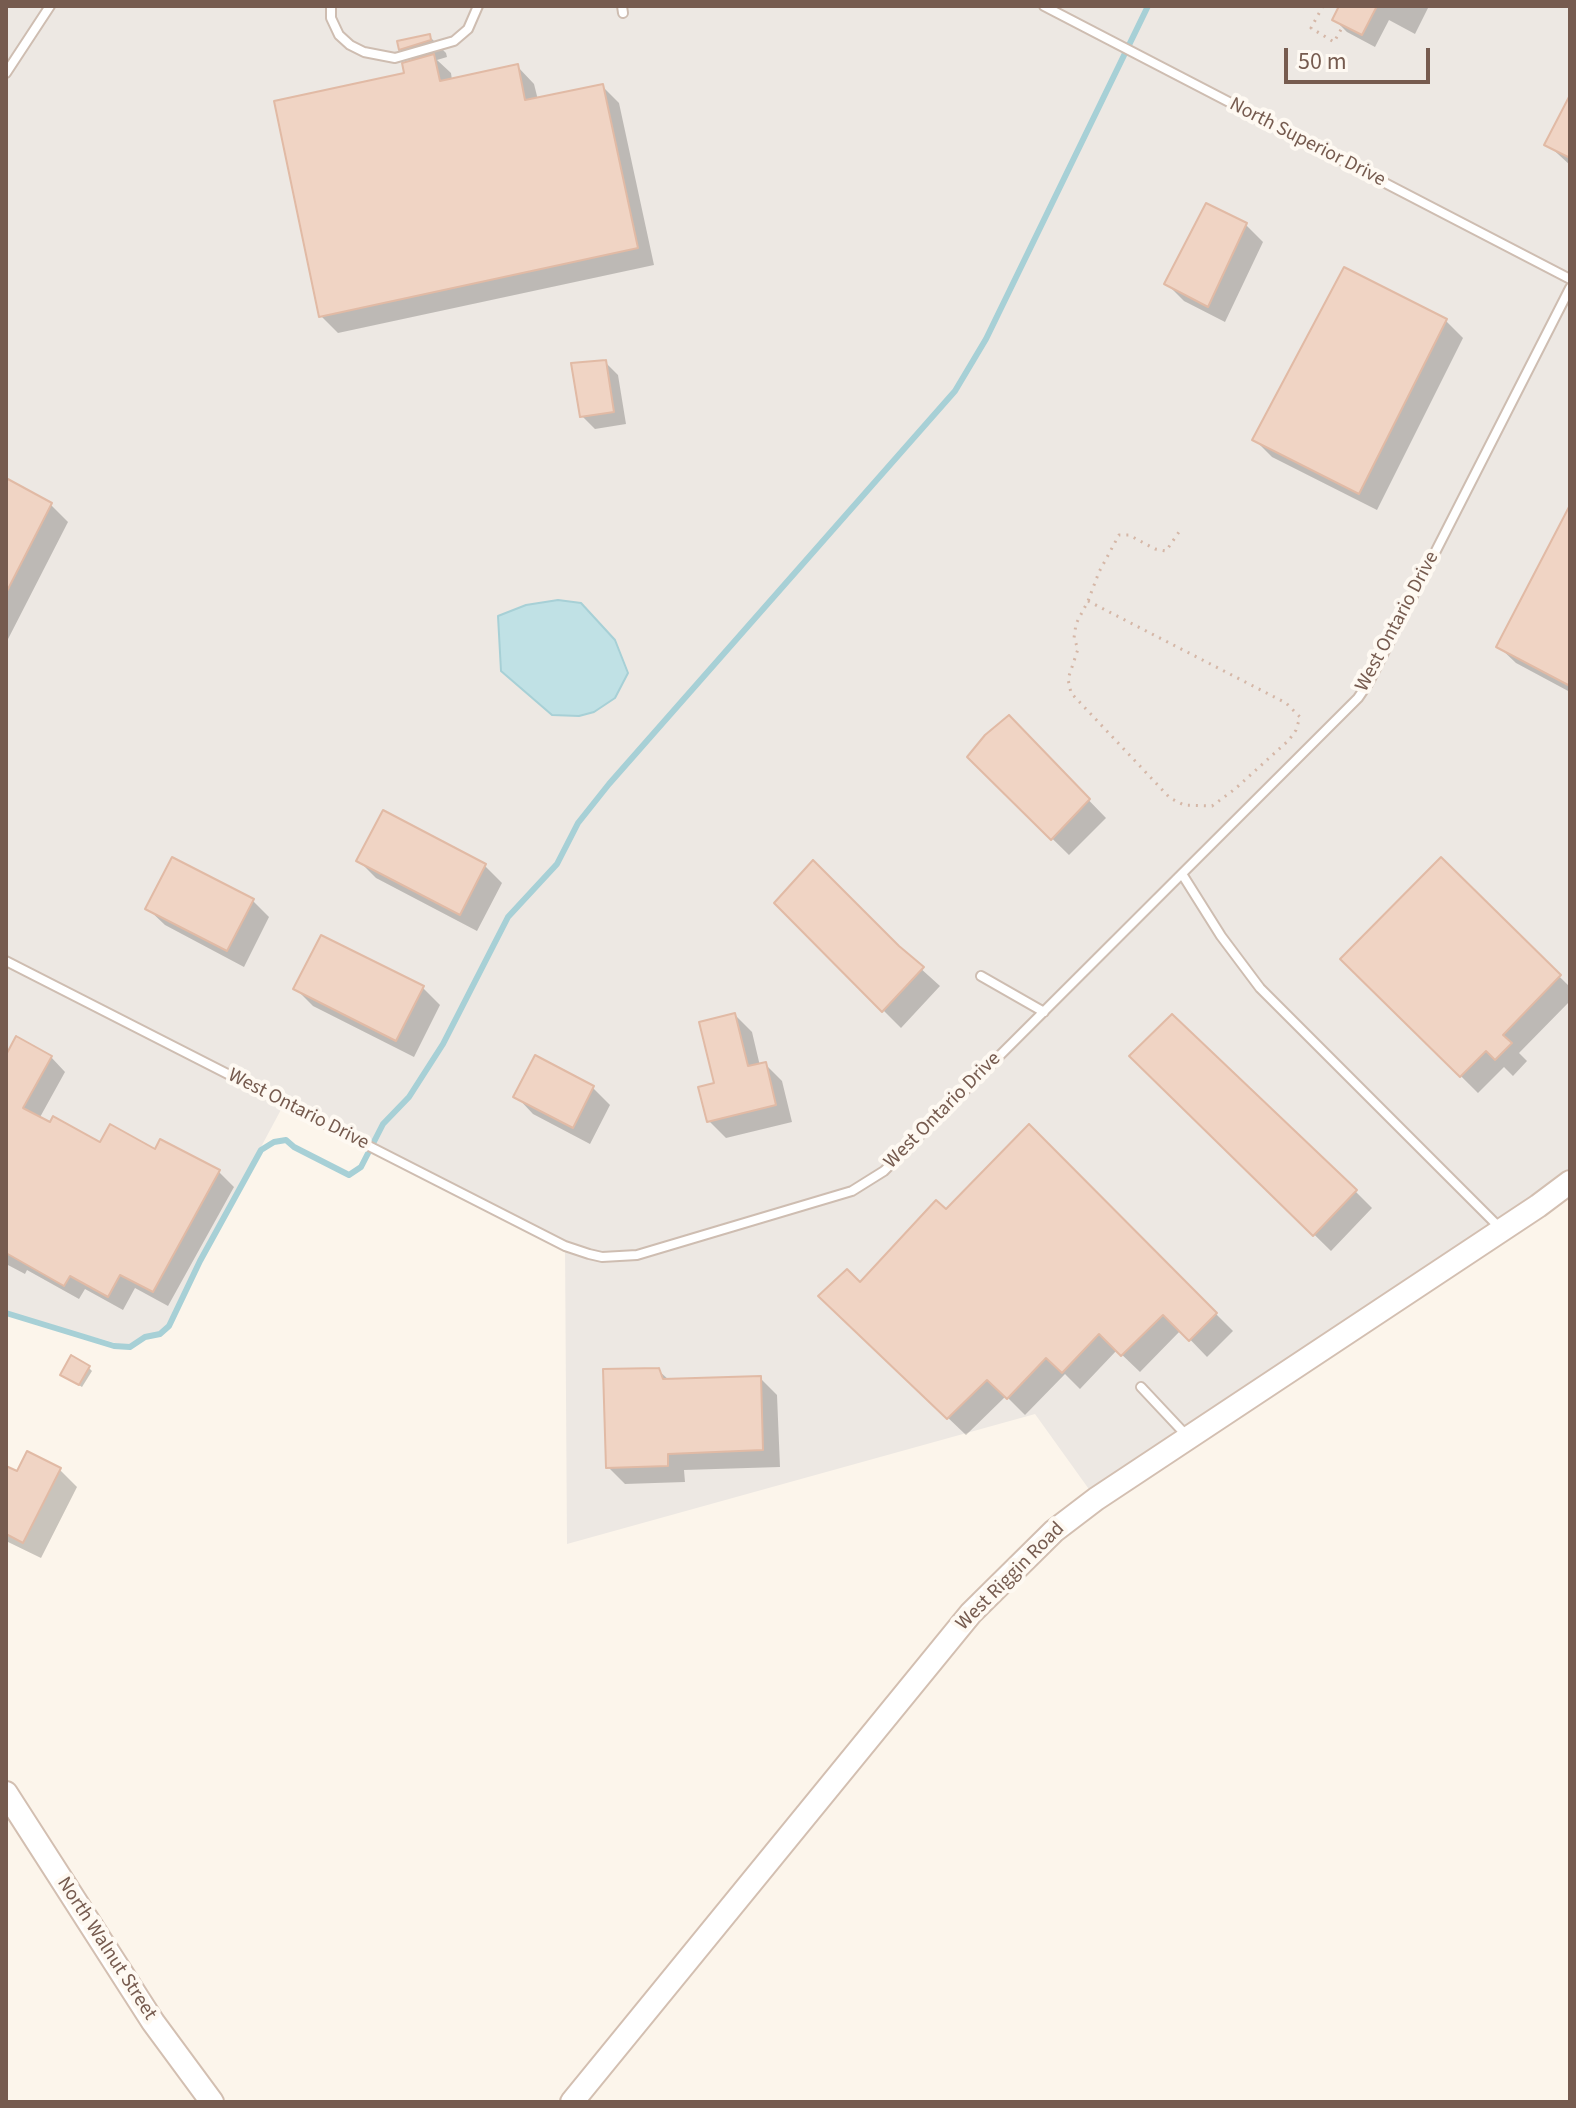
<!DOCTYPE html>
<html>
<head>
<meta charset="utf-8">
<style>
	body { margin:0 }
	#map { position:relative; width:1576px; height:2108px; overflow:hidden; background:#fcf5eb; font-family:"Source Sans 3",sans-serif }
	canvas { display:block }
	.frame { position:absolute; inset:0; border:8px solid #765b4f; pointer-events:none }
	.scale { position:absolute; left:1284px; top:48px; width:146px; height:36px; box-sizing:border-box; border:4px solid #765b4f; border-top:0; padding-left:10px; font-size:24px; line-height:28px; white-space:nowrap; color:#765b4f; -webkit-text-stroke:6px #fef9f2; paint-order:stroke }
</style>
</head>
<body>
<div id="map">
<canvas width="1576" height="2108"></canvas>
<div class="frame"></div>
<div class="scale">50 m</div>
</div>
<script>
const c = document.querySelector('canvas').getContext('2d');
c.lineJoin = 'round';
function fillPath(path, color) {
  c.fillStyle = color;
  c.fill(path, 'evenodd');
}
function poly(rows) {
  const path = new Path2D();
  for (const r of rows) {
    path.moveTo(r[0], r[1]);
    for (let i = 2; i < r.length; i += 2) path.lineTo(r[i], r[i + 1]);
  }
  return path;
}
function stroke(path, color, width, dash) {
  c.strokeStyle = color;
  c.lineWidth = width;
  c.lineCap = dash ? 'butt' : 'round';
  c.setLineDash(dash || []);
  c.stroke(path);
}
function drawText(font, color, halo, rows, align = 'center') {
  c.font = font + ' "Source Sans 3",sans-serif';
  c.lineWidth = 8;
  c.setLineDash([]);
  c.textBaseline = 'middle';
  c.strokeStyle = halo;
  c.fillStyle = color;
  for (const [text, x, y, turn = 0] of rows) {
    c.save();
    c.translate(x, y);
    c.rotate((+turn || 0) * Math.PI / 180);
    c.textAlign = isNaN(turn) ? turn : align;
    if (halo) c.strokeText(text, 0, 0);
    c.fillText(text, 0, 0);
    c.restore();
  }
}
const industrial = poly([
	[6,6,1570,6,1570,1181,1096,1499,1035,1414,567,1544,565,1246,284,1104,200,1261,169,1326,130,1347,6,1313]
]);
const water = poly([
	[558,600,581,603,615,640,628,673,615,698,594,712,579,716,552,715,501,671,498,616,526,605,558,600]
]);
const shadow = poly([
	[1341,6,1429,6,1415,34,1389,20,1375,47,1347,32,1334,19],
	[429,36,446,53,447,57,437,60,451,73,452,80,517,66,534,84,538,100,602,86,619,103,654,265,338,333,321,316,406,74,414,62,400,49],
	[1570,99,1570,165,1547,144],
	[1207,205,1246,225,1263,242,1225,322,1184,301,1167,284],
	[1345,270,1446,321,1463,338,1377,510,1272,457,1255,440],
	[605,362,618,375,626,424,595,429,582,416],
	[6,481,51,505,68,522,6,643],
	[1570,511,1570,692,1516,663,1498,646],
	[1009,718,1106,818,1069,855,969,757],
	[358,860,485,866,502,883,477,931,376,878],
	[1441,860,1570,987,1570,1001,1519,1053,1527,1061,1513,1076,1504,1067,1478,1093,1343,959],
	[252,900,269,917,244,967,165,925,147,908],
	[776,903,898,948,940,986,901,1028],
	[423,988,440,1005,414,1057,313,1006,296,989],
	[735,1015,752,1032,760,1066,765,1064,782,1081,792,1122,726,1138,709,1121],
	[1132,1056,1355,1191,1372,1208,1331,1251],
	[51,1057,65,1072,39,1119,101,1145,156,1152,161,1142,219,1172,234,1187,168,1306,135,1288,123,1310,85,1289,79,1299,27,1270,25,1274,6,1264,6,1059],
	[536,1058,593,1088,610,1105,590,1144,533,1114,516,1096],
	[1029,1127,1233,1331,1207,1357,1181,1330,1140,1372,1117,1350,1080,1389,1065,1374,1025,1415,1006,1396,966,1435,838,1313,860,1285,946,1212],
	[88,1367,92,1371,82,1387,62,1375],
	[658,1370,670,1381,760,1378,777,1395,780,1467,684,1470,685,1482,625,1484,608,1467],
	[28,1454,60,1470,77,1487,41,1558,6,1541,6,1468,18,1474]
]);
const stream = poly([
	[6,1313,114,1346,130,1347,145,1337,160,1334,169,1326,200,1261,261,1150,274,1142,286,1140,294,1147,349,1175,361,1167,383,1124,409,1097,443,1044,508,917,557,864,578,823,609,784,955,391,986,339,1148,6]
]);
const building = poly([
	[1339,6,1377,6,1362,35,1332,20,1339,6],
	[430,34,431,40,399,50,397,41,430,34],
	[434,54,440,81,518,64,525,100,603,84,638,248,319,317,274,101,404,73,402,63,434,54],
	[1570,95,1570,158,1544,145,1570,95],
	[1206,203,1247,223,1208,307,1164,284,1206,203],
	[1344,267,1447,319,1359,494,1252,440,1344,267],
	[606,360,614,412,580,417,571,363,606,360],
	[6,478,52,503,6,593,6,478],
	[1570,505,1570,686,1496,647,1570,505],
	[1009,715,1090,799,1051,840,967,757,985,735,1009,715],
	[383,810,486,864,460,915,356,861,383,810],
	[172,857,254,899,227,951,145,909,172,857],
	[1441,857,1561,975,1503,1035,1512,1043,1495,1060,1486,1051,1460,1077,1340,959,1441,857],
	[813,860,899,946,924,967,882,1012,774,903,813,860],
	[321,935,424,986,396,1041,293,989,321,935],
	[735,1013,748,1066,766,1062,776,1105,707,1122,698,1087,714,1083,699,1022,735,1013],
	[1172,1014,1357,1190,1313,1236,1129,1056,1172,1014],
	[16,1036,52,1056,23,1108,50,1122,53,1116,100,1142,110,1124,155,1149,160,1139,220,1170,153,1292,120,1275,108,1297,70,1276,64,1286,6,1253,6,1055,16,1036],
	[535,1055,594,1086,573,1128,513,1097,535,1055],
	[1029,1124,1217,1313,1189,1341,1163,1315,1121,1356,1099,1334,1062,1373,1046,1358,1007,1399,987,1380,947,1419,818,1296,847,1269,860,1282,936,1200,946,1209,1029,1124],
	[71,1355,90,1366,79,1385,60,1375,71,1355],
	[659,1368,663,1379,761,1376,763,1450,668,1454,668,1466,606,1468,603,1369,659,1368],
	[27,1451,61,1468,23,1543,6,1534,6,1466,17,1471,27,1451]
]);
const path = poly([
	[1323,6,1311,28,1334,42,1343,26],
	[1088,601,1286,703,1300,717,1296,730,1289,740,1235,789,1212,806,1184,805,1170,798,1071,693,1068,679,1078,649,1074,638,1076,624,1088,601,1099,572,1119,535,1129,535,1155,549,1166,551,1181,529]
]);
const lane = poly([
	[331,6,331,18,339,35,350,45,364,52,395,58,454,41,468,29,478,6],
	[622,6,623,13],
	[1044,6,1570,279],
	[6,73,50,6],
	[1182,874,1221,936,1260,988,1501,1229],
	[6,961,565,1246,589,1254,602,1257,637,1255,852,1191,884,1171,1358,698,1369,682,1570,288],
	[981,976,1044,1012],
	[1141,1387,1187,1436]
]);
const secondary = poly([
	[6,1793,153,2022,212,2102],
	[572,2102,971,1613,1054,1531,1096,1499,1538,1206,1570,1182]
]);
const streetNames = [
	["North Superior Drive",1307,143,27],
	["West Ontario Drive",1398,622,-62],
	["West Ontario Drive",298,1110,27],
	["West Ontario Drive",943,1111,-45],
	["West Riggin Road",1011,1577,-45],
	["North Walnut Street",106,1949,57]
];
fillPath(industrial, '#ede8e3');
fillPath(water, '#c0e1e5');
stroke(water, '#a7d0d6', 2);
fillPath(shadow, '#0003');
stroke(stream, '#a7d0d6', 6);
fillPath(building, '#f0d4c4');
stroke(building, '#e1baa5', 2);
stroke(lane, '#cebdb1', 12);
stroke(secondary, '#d3bfb1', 26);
stroke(path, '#d5b7a7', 3, [2, 6]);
stroke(lane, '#fff', 8);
stroke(secondary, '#fff', 22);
drawText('20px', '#765b4f', '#fef9f2', streetNames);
</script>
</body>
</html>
